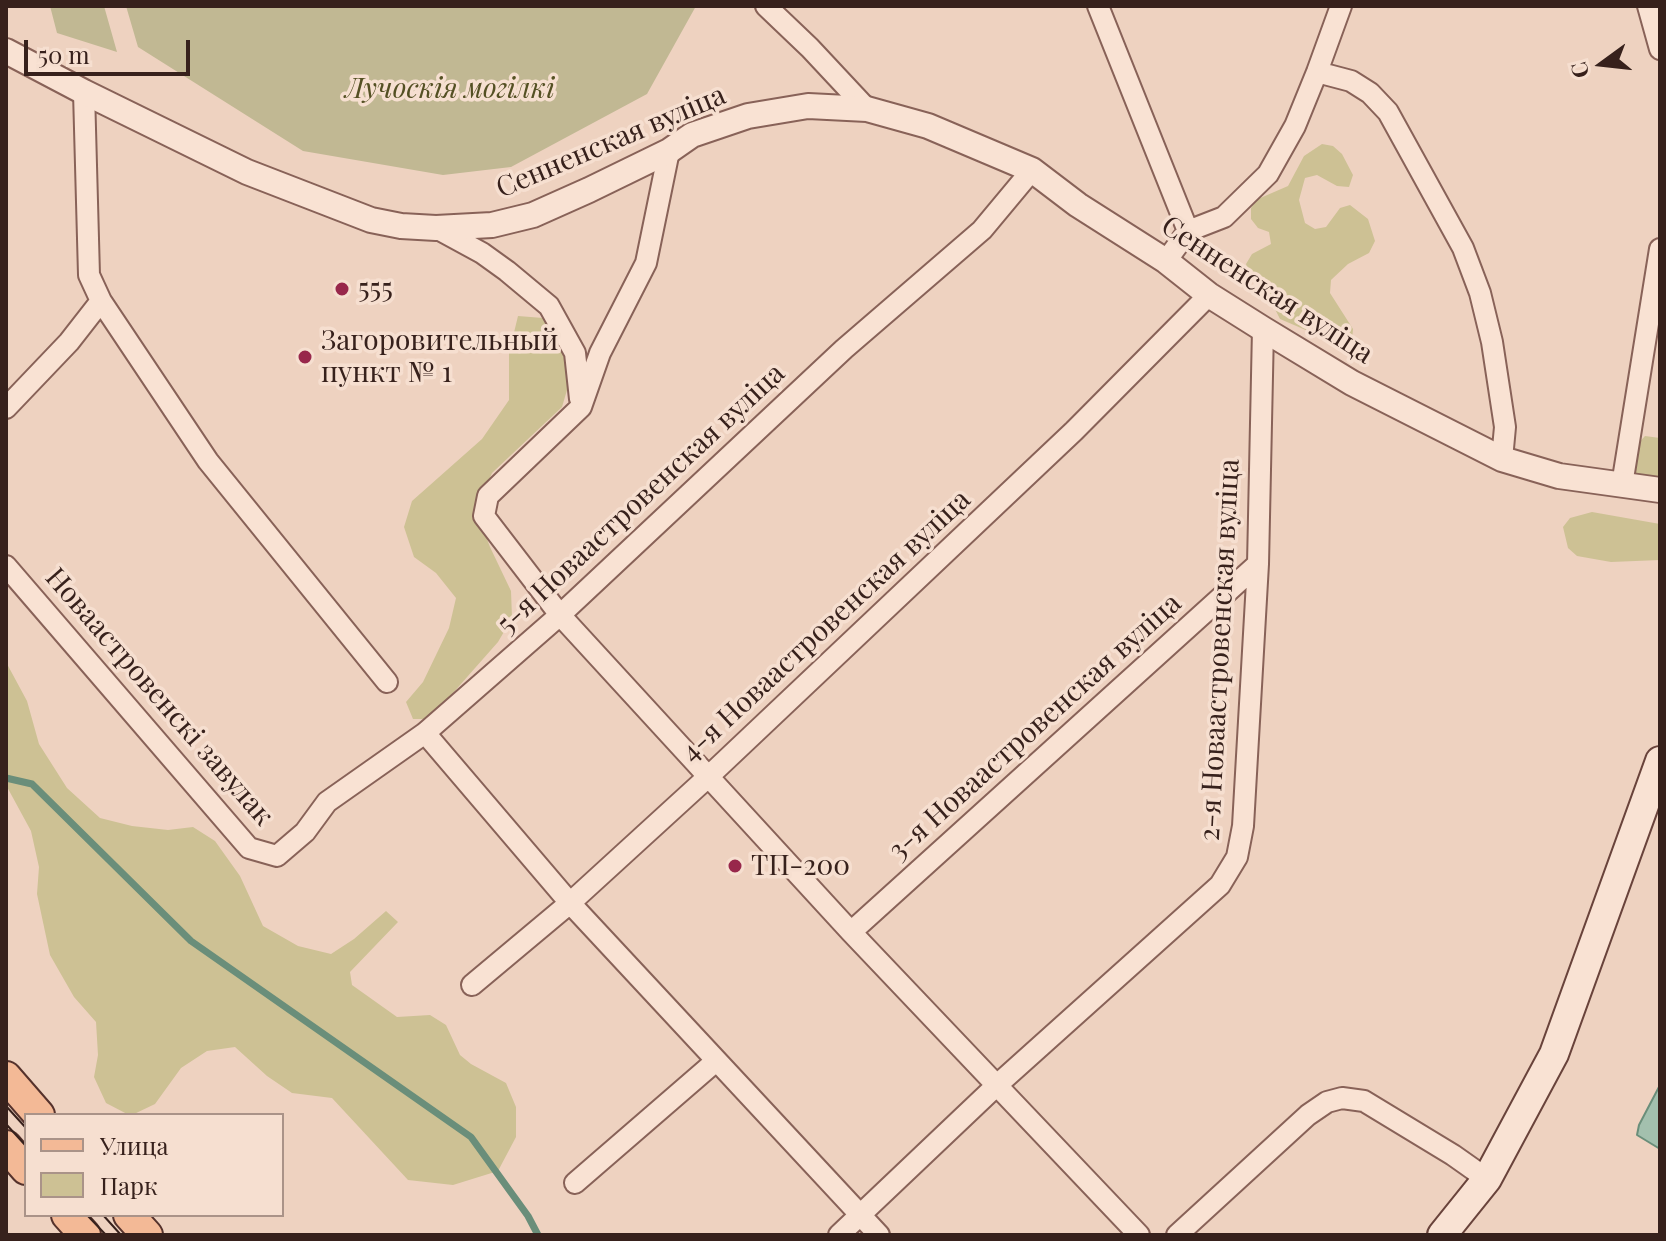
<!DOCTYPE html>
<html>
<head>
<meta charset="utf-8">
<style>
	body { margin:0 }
	#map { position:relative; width:1666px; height:1241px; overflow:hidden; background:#eed2c0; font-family:"Playfair Display",serif }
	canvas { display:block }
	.frame { position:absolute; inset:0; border:8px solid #37211c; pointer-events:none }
	.legend { position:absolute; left:24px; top:1113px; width:260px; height:104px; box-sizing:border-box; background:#f6dfd0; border:2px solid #aa9388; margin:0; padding:10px 14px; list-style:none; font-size:24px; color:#37211c }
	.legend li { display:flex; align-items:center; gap:16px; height:40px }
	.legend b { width:40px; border:2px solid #aa9388 }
	.north { position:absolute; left:1562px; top:24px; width:80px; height:80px; -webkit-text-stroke:6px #f6dfd0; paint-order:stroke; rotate:255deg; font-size:22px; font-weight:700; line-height:32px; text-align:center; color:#37211c }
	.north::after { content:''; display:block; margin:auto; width:28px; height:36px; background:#37211c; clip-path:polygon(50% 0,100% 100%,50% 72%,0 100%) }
	.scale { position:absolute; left:24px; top:40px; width:166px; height:36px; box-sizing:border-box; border:4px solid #37211c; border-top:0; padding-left:10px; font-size:24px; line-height:28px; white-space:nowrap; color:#37211c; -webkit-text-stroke:6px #f6dfd0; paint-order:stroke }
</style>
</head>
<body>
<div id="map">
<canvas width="1666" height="1241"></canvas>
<div class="frame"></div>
<ul class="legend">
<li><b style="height:10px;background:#f3b996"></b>Улица</li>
<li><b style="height:22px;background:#cdc194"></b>Парк</li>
</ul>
<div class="north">С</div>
<div class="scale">50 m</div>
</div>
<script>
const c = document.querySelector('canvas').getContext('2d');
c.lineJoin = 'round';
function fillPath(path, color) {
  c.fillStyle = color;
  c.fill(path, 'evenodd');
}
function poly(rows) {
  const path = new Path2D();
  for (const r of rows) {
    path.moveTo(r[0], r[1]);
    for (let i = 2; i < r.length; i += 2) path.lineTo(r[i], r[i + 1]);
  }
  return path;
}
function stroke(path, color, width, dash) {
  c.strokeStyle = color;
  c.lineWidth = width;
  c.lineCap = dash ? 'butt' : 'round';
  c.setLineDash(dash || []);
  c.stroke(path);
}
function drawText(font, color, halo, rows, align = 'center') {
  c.font = font + ' "Playfair Display",serif';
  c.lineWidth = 7;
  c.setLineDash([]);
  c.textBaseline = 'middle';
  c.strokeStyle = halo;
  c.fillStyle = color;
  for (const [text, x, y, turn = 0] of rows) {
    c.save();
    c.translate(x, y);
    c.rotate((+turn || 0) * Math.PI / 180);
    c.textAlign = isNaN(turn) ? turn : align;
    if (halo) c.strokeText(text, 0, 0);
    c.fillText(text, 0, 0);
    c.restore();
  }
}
const green = poly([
	[1322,144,1333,146,1342,154,1353,175,1349,187,1337,186,1317,175,1305,178,1299,200,1305,223,1315,229,1326,227,1340,208,1350,205,1368,219,1375,241,1369,253,1348,264,1331,280,1330,293,1353,329,1352,342,1322,337,1280,319,1275,309,1273,298,1249,274,1246,264,1252,254,1271,244,1269,232,1258,228,1251,219,1251,208,1258,199,1288,186,1304,156],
	[518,316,543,318,558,336,570,380,562,407,492,473,476,510,490,547,511,591,512,618,498,642,430,719,413,719,406,702,423,682,449,628,456,598,436,573,414,557,404,527,412,501,482,439,509,400,509,353],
	[1645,436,1660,438,1660,477,1651,479,1634,474,1636,446],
	[1592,512,1660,524,1660,560,1611,562,1577,556,1568,548,1563,527,1570,518],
	[6,662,27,701,39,744,67,788,100,818,132,826,168,830,193,827,215,841,240,876,263,926,298,946,331,954,354,939,386,911,398,922,350,972,352,985,397,1017,430,1015,446,1025,460,1055,471,1064,506,1083,516,1107,516,1137,498,1171,453,1185,408,1180,332,1098,292,1093,267,1076,235,1047,207,1051,181,1068,155,1104,132,1115,129,1115,106,1103,94,1077,98,1055,96,1022,74,997,50,955,37,894,39,867,31,831,6,785]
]);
const cemetery = poly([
	[50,6,104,6,117,52,57,33],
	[126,6,696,6,647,94,511,167,443,175,303,151,138,47]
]);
const water = poly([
	[1660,1085,1660,1149,1637,1135,1639,1125,1660,1085]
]);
const stream = poly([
	[6,778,32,784,191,941,471,1137,528,1216,538,1235]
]);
const minor = poly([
	[766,6,810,48,867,109],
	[1098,6,1188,231],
	[1648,6,1660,49],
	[1317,72,1351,81,1370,93,1388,112,1463,248,1480,293,1492,342,1505,427,1502,459],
	[669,151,646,263,600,353,581,407,488,496,484,516,560,615,851,932,1139,1235],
	[436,228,482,253,507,271,549,306,575,353,580,399],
	[1166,261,1188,231,1224,217,1268,174,1295,126,1317,72,1341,6],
	[101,301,208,461,387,682],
	[6,408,69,342,101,301,89,275,84,92],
	[1622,485,1660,249],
	[6,566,249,848,277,856,305,832,327,802,425,733,560,615,844,349,982,230,1032,170],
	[425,733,570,903,879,1235],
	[851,932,1258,564],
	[472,985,570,903,709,776,1074,431,1209,295],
	[575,1183,716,1061],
	[839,1235,996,1086,1220,885,1237,857,1243,826,1258,564,1263,329],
	[1177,1235,1308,1115,1327,1102,1342,1098,1364,1101,1453,1155,1487,1179]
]);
const tertiary = poly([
	[6,51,84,92,247,172,371,220,401,226,436,228,492,225,533,215,589,190,669,151,692,135,748,116,808,106,867,109,928,126,1032,170,1078,205,1166,261,1209,295,1263,329,1352,383,1502,459,1559,476,1660,490]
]);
const secondary = poly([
	[1442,1235,1487,1179,1554,1054,1660,761]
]);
const primary = poly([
	[6,1077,39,1115],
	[6,1146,26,1169],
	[67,1215,85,1235],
	[129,1215,147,1235]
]);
const tram = poly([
	[6,1106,26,1128],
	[6,1124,26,1146],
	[87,1215,106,1235],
	[103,1215,121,1235]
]);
const markers = [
	[342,289,8,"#98274b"],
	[305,357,8,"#98274b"],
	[735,866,8,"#98274b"]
];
const parkNames = [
	["Лучоскія могілкі",450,89]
];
const streetNames = [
	["Сенненская вуліца",611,142,-23],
	["Сенненская вуліца",1267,290,33],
	["5-я Новаастровенская вуліца",641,499,-43],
	["4-я Новаастровенская вуліца",826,626,-43],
	["2-я Новаастровенская вуліца",1220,650,-87],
	["Новаастровенскі завулак",159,697,49],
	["3-я Новаастровенская вуліца",1035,727,-42]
];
const poiNames = [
	["555",358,289],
	["Загоровительный",321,341],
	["пункт № 1",321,373],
	["ТП-200",751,866]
];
fillPath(green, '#cdc194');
fillPath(cemetery, '#c1b893');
fillPath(water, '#a3c0ae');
stroke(water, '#6a8e7a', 2);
stroke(stream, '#6a8e7a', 7);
stroke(minor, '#886258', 24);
stroke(tertiary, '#886258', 28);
stroke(secondary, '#69433b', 32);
stroke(primary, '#55322c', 34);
stroke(minor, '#f9e2d3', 20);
stroke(tertiary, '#f9e2d3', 24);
stroke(secondary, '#f9e2d3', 28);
stroke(primary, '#f3b996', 30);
stroke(tram, '#37211c', 2);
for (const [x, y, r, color] of markers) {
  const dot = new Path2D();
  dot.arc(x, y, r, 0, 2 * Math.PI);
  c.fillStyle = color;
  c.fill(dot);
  stroke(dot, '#f6dfd0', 3);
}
drawText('italic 28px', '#545023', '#f6dfd0', parkNames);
drawText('28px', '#37211c', '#f6dfd0', streetNames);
drawText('28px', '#37211c', '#f6dfd0', poiNames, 'left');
</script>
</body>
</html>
